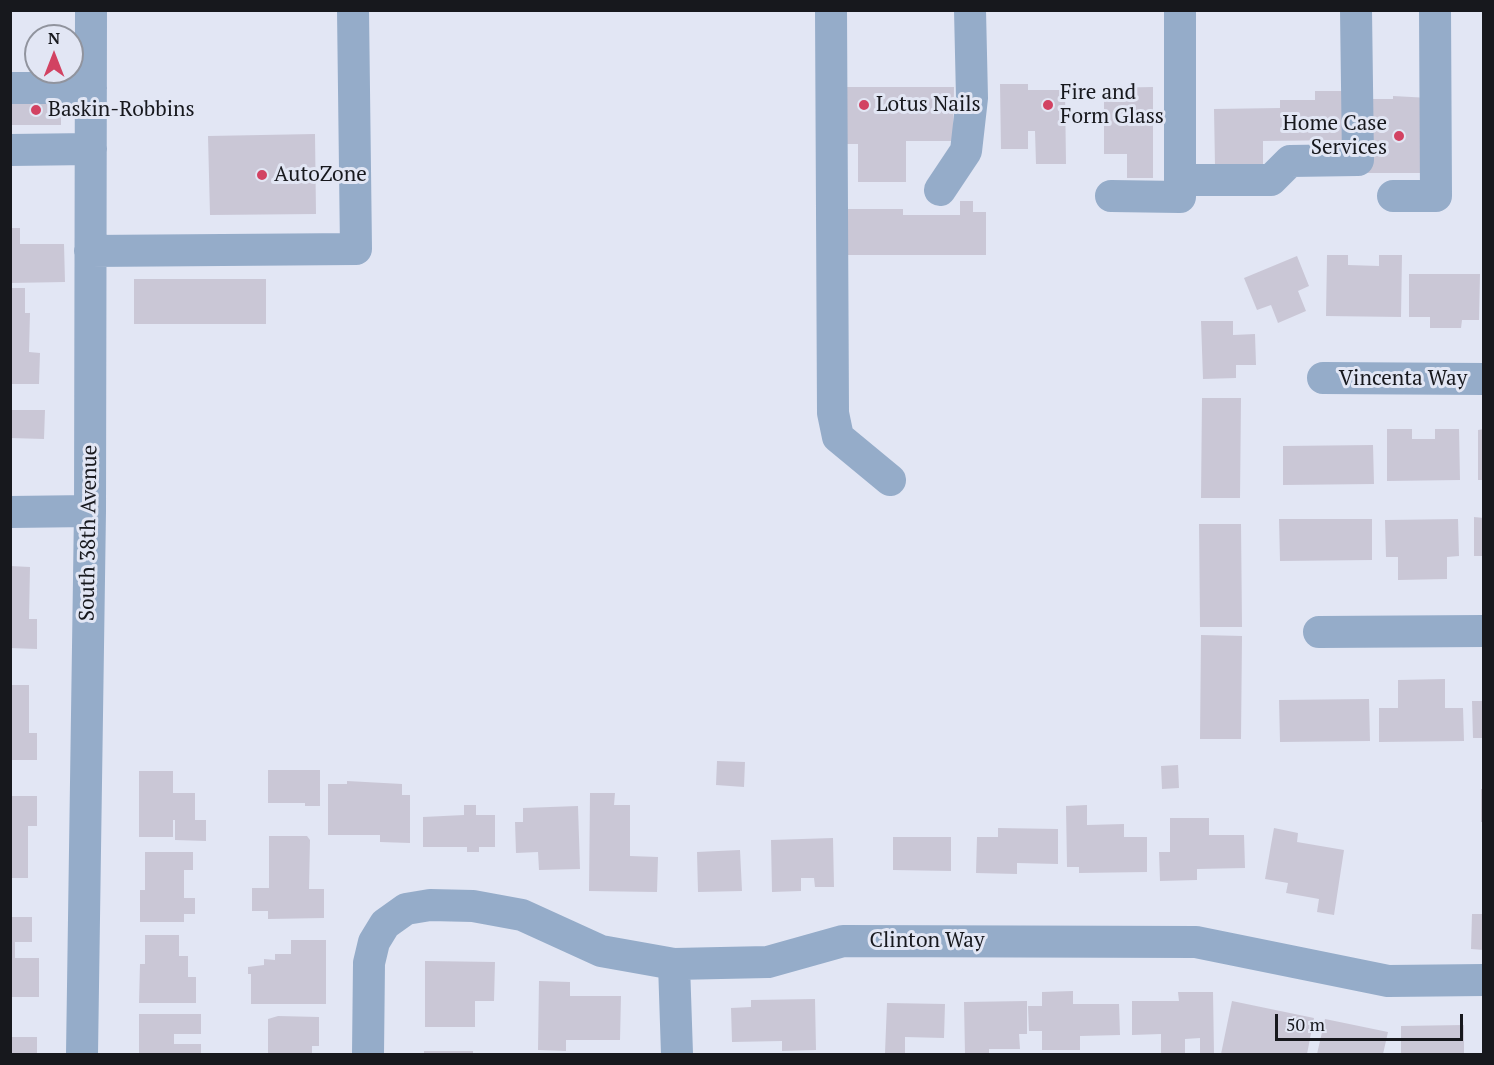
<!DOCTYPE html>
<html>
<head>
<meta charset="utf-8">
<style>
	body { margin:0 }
	#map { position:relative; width:1494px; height:1065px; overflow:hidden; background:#e2e6f4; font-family:"PT Serif",serif }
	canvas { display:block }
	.frame { position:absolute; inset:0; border:12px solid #17181d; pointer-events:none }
	.north { position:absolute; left:24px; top:24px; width:60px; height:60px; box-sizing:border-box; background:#e2e6f4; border:2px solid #91949e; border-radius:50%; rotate:0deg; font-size:16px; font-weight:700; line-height:24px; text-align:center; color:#17181d }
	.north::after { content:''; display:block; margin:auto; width:21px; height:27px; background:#d24262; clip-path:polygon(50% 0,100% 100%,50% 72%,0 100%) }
	.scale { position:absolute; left:1275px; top:1014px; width:188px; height:27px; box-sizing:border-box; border:3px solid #17181d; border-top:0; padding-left:8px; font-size:18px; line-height:21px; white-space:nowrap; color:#17181d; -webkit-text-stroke:4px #e2e6f4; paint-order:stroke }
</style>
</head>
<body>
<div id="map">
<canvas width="1494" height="1065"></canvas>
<div class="frame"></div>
<div class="north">N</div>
<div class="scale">50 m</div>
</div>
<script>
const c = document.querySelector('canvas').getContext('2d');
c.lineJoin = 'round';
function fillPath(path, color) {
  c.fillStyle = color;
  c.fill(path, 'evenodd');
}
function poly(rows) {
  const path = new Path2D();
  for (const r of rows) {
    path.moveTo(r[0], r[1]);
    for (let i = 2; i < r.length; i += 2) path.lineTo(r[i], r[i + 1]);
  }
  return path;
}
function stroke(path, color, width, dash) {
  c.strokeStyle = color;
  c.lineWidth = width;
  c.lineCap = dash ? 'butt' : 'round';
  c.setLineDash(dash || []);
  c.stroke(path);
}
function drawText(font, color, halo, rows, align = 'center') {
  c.font = font + ' "PT Serif",serif';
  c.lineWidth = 6;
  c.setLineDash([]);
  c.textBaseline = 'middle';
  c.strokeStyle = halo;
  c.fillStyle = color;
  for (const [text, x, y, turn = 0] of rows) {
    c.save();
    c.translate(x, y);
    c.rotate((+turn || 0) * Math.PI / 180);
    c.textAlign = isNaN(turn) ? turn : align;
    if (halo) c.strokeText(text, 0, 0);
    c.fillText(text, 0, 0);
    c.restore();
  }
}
const building = poly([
	[1000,84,1028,84,1028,90,1065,90,1066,164,1036,164,1035,131,1028,131,1028,149,1001,149],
	[847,87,954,87,953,141,906,141,906,182,858,182,858,144,846,144],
	[1153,87,1153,178,1127,178,1127,154,1104,154,1104,88],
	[1315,91,1349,91,1349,140,1263,141,1263,165,1215,166,1214,109,1280,108,1280,100,1315,100],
	[10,94,61,94,61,125,10,125],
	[1393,96,1430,98,1430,173,1368,173,1368,99,1393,99],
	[315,134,316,214,210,215,208,136],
	[960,201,973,201,973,212,986,212,986,255,847,255,847,209,903,209,903,215,960,215],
	[10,228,20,228,20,244,64,244,65,282,10,283],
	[1327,255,1348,255,1348,265,1379,266,1379,255,1402,255,1401,317,1326,316],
	[1297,256,1309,286,1298,291,1306,311,1278,323,1271,305,1257,310,1244,278],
	[1409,274,1480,274,1479,320,1462,320,1461,328,1430,328,1430,317,1409,317],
	[134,279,266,279,266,324,134,324],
	[10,288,25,288,25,313,30,313,29,352,40,353,39,384,10,384],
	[1201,321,1233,321,1233,335,1255,334,1256,365,1236,365,1236,378,1203,379],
	[1202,398,1241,398,1240,498,1201,498],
	[10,410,45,410,44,439,10,438],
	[1387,429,1412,429,1412,439,1435,439,1435,429,1459,429,1460,480,1387,481],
	[1484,429,1484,480,1478,480,1478,430],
	[1373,445,1374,484,1283,485,1283,446],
	[1474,517,1484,518,1484,556,1474,556],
	[1279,519,1372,519,1372,560,1280,561],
	[1458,519,1459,556,1447,557,1447,579,1398,580,1398,557,1386,557,1385,520],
	[1199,524,1241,524,1242,627,1200,627],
	[10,566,30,567,29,619,37,619,37,649,10,648],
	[1201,635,1242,636,1241,739,1200,739],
	[1445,679,1445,708,1463,708,1464,741,1379,742,1379,708,1398,708,1398,680],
	[10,685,29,685,29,733,37,733,37,760,10,760],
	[1369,699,1370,741,1280,742,1279,700],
	[1472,701,1484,701,1484,738,1473,738],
	[717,761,745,762,744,787,716,785],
	[1178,765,1179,788,1162,789,1161,766],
	[268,770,320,770,320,806,305,806,305,803,268,803],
	[139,771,173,771,173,793,195,793,195,820,206,820,206,841,175,840,175,820,173,820,173,837,139,837],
	[347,781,402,784,402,795,410,795,410,843,380,842,380,835,328,835,328,784,347,784],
	[1481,789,1484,789,1484,822,1481,822],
	[590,793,615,793,614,805,630,805,630,856,658,857,657,892,589,891],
	[10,796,37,796,37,826,28,826,28,878,10,878],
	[464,805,476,805,476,815,495,815,495,847,479,847,479,852,467,852,467,847,423,847,423,817,464,815],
	[1087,805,1087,825,1124,824,1124,837,1147,837,1147,872,1079,873,1079,867,1067,867,1066,806],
	[578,806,580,869,539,870,538,852,516,853,515,822,523,822,523,808],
	[1170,818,1209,818,1209,835,1244,835,1245,868,1197,869,1197,880,1160,881,1159,852,1170,852],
	[998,828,1058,829,1058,864,1017,863,1017,874,976,873,977,837,998,837],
	[1274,828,1298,833,1297,842,1344,850,1334,915,1317,912,1319,899,1286,893,1288,883,1265,879],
	[269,836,307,836,310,840,309,889,324,889,324,918,268,919,268,911,252,911,252,888,269,888],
	[893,837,951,837,951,871,893,870],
	[833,838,834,887,815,887,814,878,801,878,801,891,772,892,771,840],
	[740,850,742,891,698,892,697,852],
	[145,852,193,852,193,870,184,870,184,898,195,898,195,914,184,914,184,922,140,922,140,890,145,890],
	[1472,914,1484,914,1484,950,1471,949],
	[10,917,32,917,32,942,15,942,15,958,39,958,39,997,10,997],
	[145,935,179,935,179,956,188,956,188,977,196,977,196,1003,139,1003,140,964,145,964],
	[291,940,326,940,326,1004,251,1004,251,974,248,974,248,967,264,965,264,959,275,960,275,954,291,954],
	[425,961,495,962,494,1001,475,1001,475,1027,425,1027],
	[539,981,570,982,570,996,621,996,620,1040,566,1040,566,1051,538,1050],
	[1073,991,1073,1004,1119,1004,1120,1035,1080,1036,1080,1050,1042,1050,1042,1031,1029,1031,1028,1006,1042,1006,1042,992],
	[1178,992,1213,992,1214,1054,1200,1054,1200,1038,1185,1039,1185,1054,1161,1054,1161,1034,1132,1035,1132,1001,1179,1001],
	[815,999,816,1050,782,1051,782,1041,732,1042,731,1008,751,1007,751,1000],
	[1027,1001,1027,1034,1019,1034,1020,1049,989,1049,989,1054,965,1054,964,1002],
	[1232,1001,1314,1018,1307,1054,1221,1054],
	[887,1003,945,1004,944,1038,905,1037,905,1053,885,1053],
	[139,1014,201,1014,201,1034,174,1034,174,1044,201,1044,201,1054,139,1054],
	[278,1016,319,1017,319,1046,312,1046,312,1054,268,1054,268,1019],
	[1325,1019,1388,1032,1383,1054,1317,1054],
	[1464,1025,1464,1054,1401,1054,1401,1026],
	[10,1037,37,1037,37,1054,10,1054],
	[424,1051,473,1051,473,1054,424,1054]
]);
const minor = poly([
	[831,10,833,413,838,437,890,480],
	[10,88,91,88],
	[10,150,91,149],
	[1180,180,1271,180,1290,161,1358,160,1356,10],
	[940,190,966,151,972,98,970,10],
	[1111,196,1180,197,1180,10],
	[1393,196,1436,196,1435,10],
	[90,251,356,249,353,10],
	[1323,378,1484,379],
	[10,512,90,511],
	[1319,632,1484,631],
	[674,964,677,1054],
	[82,1054,90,511,91,10],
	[368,1054,369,963,374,942,385,924,406,909,430,905,473,906,522,915,601,951,674,964,768,962,843,941,1196,942,1388,981,1484,980]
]);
const markers = [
	[864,105,6,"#d24262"],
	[1048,105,6,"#d24262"],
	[36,110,6,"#d24262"],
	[1399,136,6,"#d24262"],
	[262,175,6,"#d24262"]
];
const poiNames = [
	["Fire and",1060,93],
	["Form Glass",1060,117],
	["Lotus Nails",876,105],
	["Baskin-Robbins",48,110],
	["Home Case",1387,124,"right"],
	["Services",1387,148,"right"],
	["AutoZone",274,175]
];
const streetNames = [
	["Vincenta Way",1403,379],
	["South 38th Avenue",89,533,-89],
	["Clinton Way",927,941]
];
fillPath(building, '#cac7d6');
stroke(minor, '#95acc9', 32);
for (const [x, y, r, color] of markers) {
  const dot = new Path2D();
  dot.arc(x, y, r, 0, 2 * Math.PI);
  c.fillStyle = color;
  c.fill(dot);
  stroke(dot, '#e2e6f4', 2);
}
drawText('21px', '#17181d', '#e2e6f4', poiNames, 'left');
drawText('21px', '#17181d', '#e2e6f4', streetNames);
</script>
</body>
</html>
